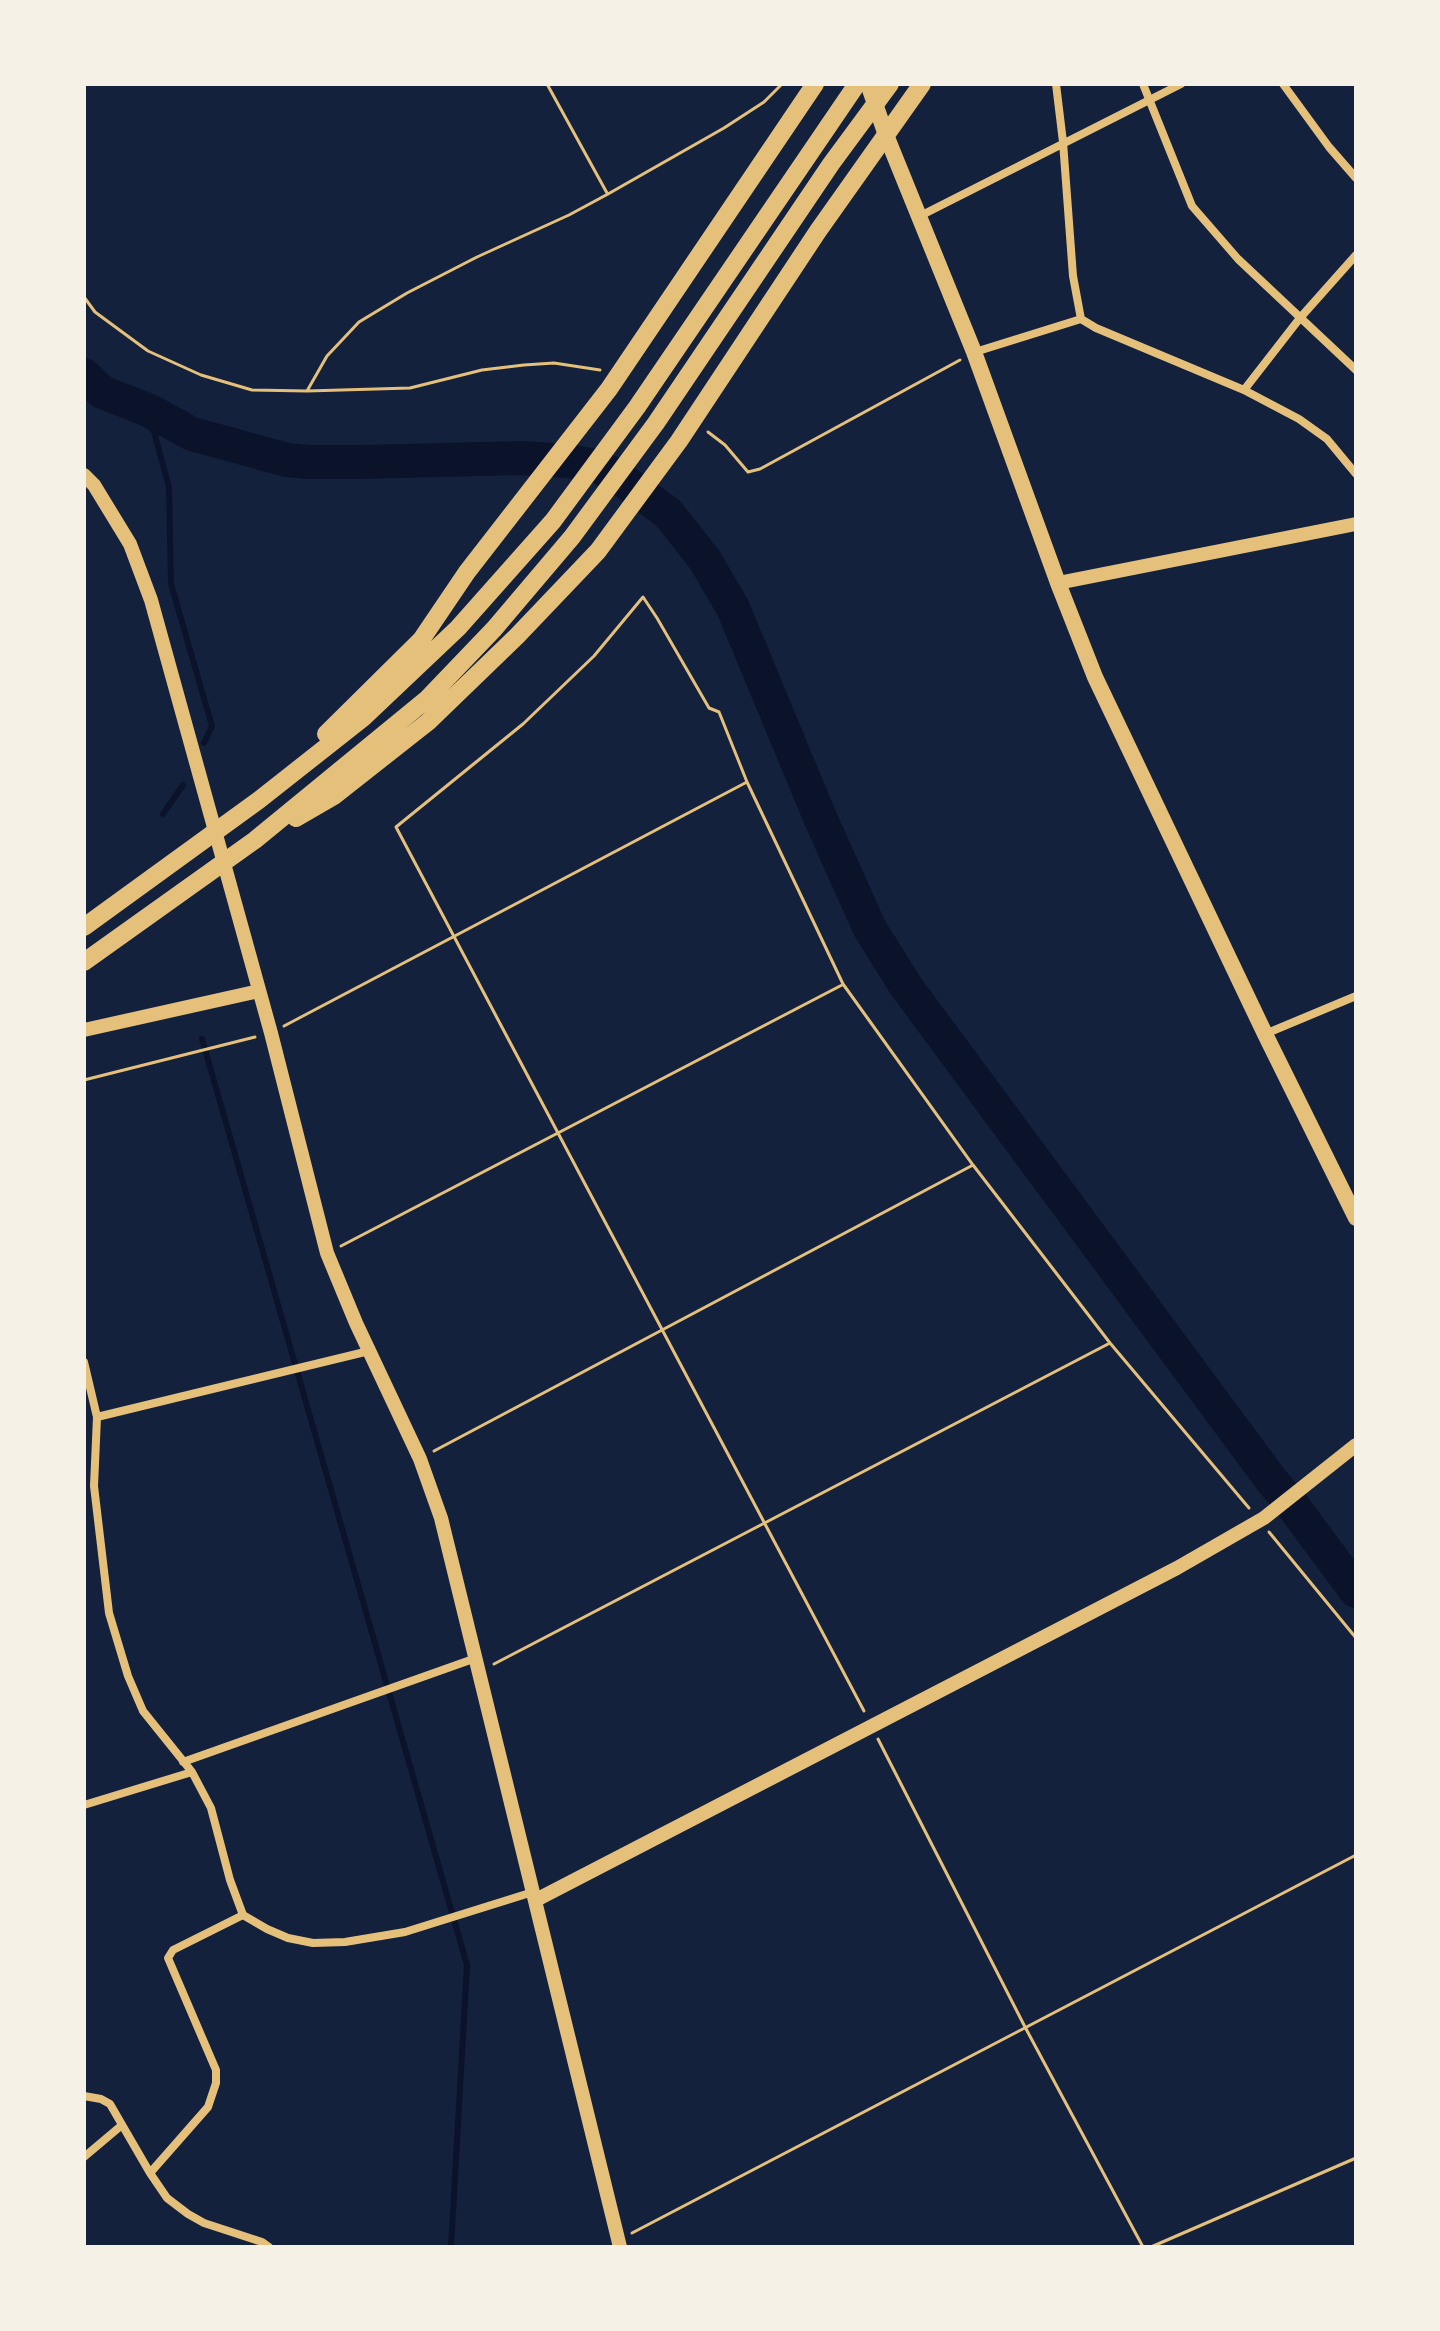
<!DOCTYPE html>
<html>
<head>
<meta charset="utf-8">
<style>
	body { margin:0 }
	#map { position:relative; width:1440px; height:2331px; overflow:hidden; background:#14213d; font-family:"Sofia Sans Condensed",sans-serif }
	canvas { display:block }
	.frame { position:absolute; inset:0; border:86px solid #f6f1e7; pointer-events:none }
</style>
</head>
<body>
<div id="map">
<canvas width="1440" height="2331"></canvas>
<div class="frame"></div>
</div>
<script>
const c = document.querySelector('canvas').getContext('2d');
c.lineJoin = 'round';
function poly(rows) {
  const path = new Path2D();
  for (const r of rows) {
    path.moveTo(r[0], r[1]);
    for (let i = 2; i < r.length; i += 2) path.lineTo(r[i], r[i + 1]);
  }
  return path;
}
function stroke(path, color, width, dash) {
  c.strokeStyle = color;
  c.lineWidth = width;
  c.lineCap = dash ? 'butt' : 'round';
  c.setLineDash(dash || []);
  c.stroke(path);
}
const stream = poly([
	[148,410,169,487,171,584,212,726,204,743],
	[163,814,183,785],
	[202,1039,467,1965,451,2247]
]);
const river = poly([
	[84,375,102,392,148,410,192,434,287,460,308,462,360,462,522,458,568,461,597,466,617,476,668,513,705,560,733,608,819,815,869,927,905,985,1272,1481,1290,1502,1356,1591]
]);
const path = poly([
	[547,84,607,193],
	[84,297,95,312,148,351,201,375,252,390,307,391,327,356,359,322,407,293,477,257,569,215,608,194,724,128,764,102,782,84],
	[307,391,410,388,482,370,524,365,554,363,600,370],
	[708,432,725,445,748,472,760,469,960,360],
	[284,1026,747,782],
	[84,1080,255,1037],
	[341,1246,842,985],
	[434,1451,973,1165],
	[1269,1532,1356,1638],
	[494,1664,1110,1343],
	[864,1711,396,827,523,724,594,656,643,597,657,618,709,708,719,712,747,782,843,984,973,1165,1110,1343,1249,1508],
	[878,1739,1025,2027,1143,2247],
	[632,2233,1356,1855],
	[1151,2247,1356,2158]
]);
const minor = poly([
	[1056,84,1063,142,1073,276,1081,319,1096,328,1244,390,1299,419,1327,439,1356,474],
	[1143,84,1192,206,1238,259,1356,370],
	[1283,84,1329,147,1356,178],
	[920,216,1181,84],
	[975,352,1081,319],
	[1244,390,1300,318,1356,255],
	[1265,1034,1356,996],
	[84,1362,97,1417,94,1486,109,1613,128,1676,143,1711,192,1772,211,1808,230,1880,243,1915,267,1929,288,1938,313,1943,345,1942,405,1932,533,1892],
	[97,1417,369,1351],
	[183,1762,476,1658],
	[84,1805,192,1772],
	[243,1915,173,1950,168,1958,216,2070,216,2083,208,2107,150,2173,167,2198,188,2214,204,2223,262,2242,269,2247],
	[84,2096,101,2099,110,2104,150,2173],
	[84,2157,122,2125]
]);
const tertiary = poly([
	[84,475,94,485,130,544,151,600,271,1033,327,1253,356,1323,420,1459,441,1518,620,2247],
	[1058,583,1356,524],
	[84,1030,259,991],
	[536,1900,1177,1568,1264,1518,1356,1445]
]);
const secondary = poly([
	[868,84,886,135,974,352,1058,583,1095,677,1265,1034,1356,1218]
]);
const trunk = poly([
	[326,734,421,640,467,572,609,389,815,84],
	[296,818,334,796,428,722,517,636,598,551,679,441,818,231,922,84],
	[84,927,259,800,363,718,458,628,553,521,637,407,857,84],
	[84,962,255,840,427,699,494,629,572,537,656,423,831,164,890,84]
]);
stroke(stream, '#0b132b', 6);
stroke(river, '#0b132b', 34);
stroke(path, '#e5c07b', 3);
stroke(minor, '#e5c07b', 8);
stroke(tertiary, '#e5c07b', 14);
stroke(secondary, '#e5c07b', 16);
stroke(trunk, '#e5c07b', 18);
</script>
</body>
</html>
